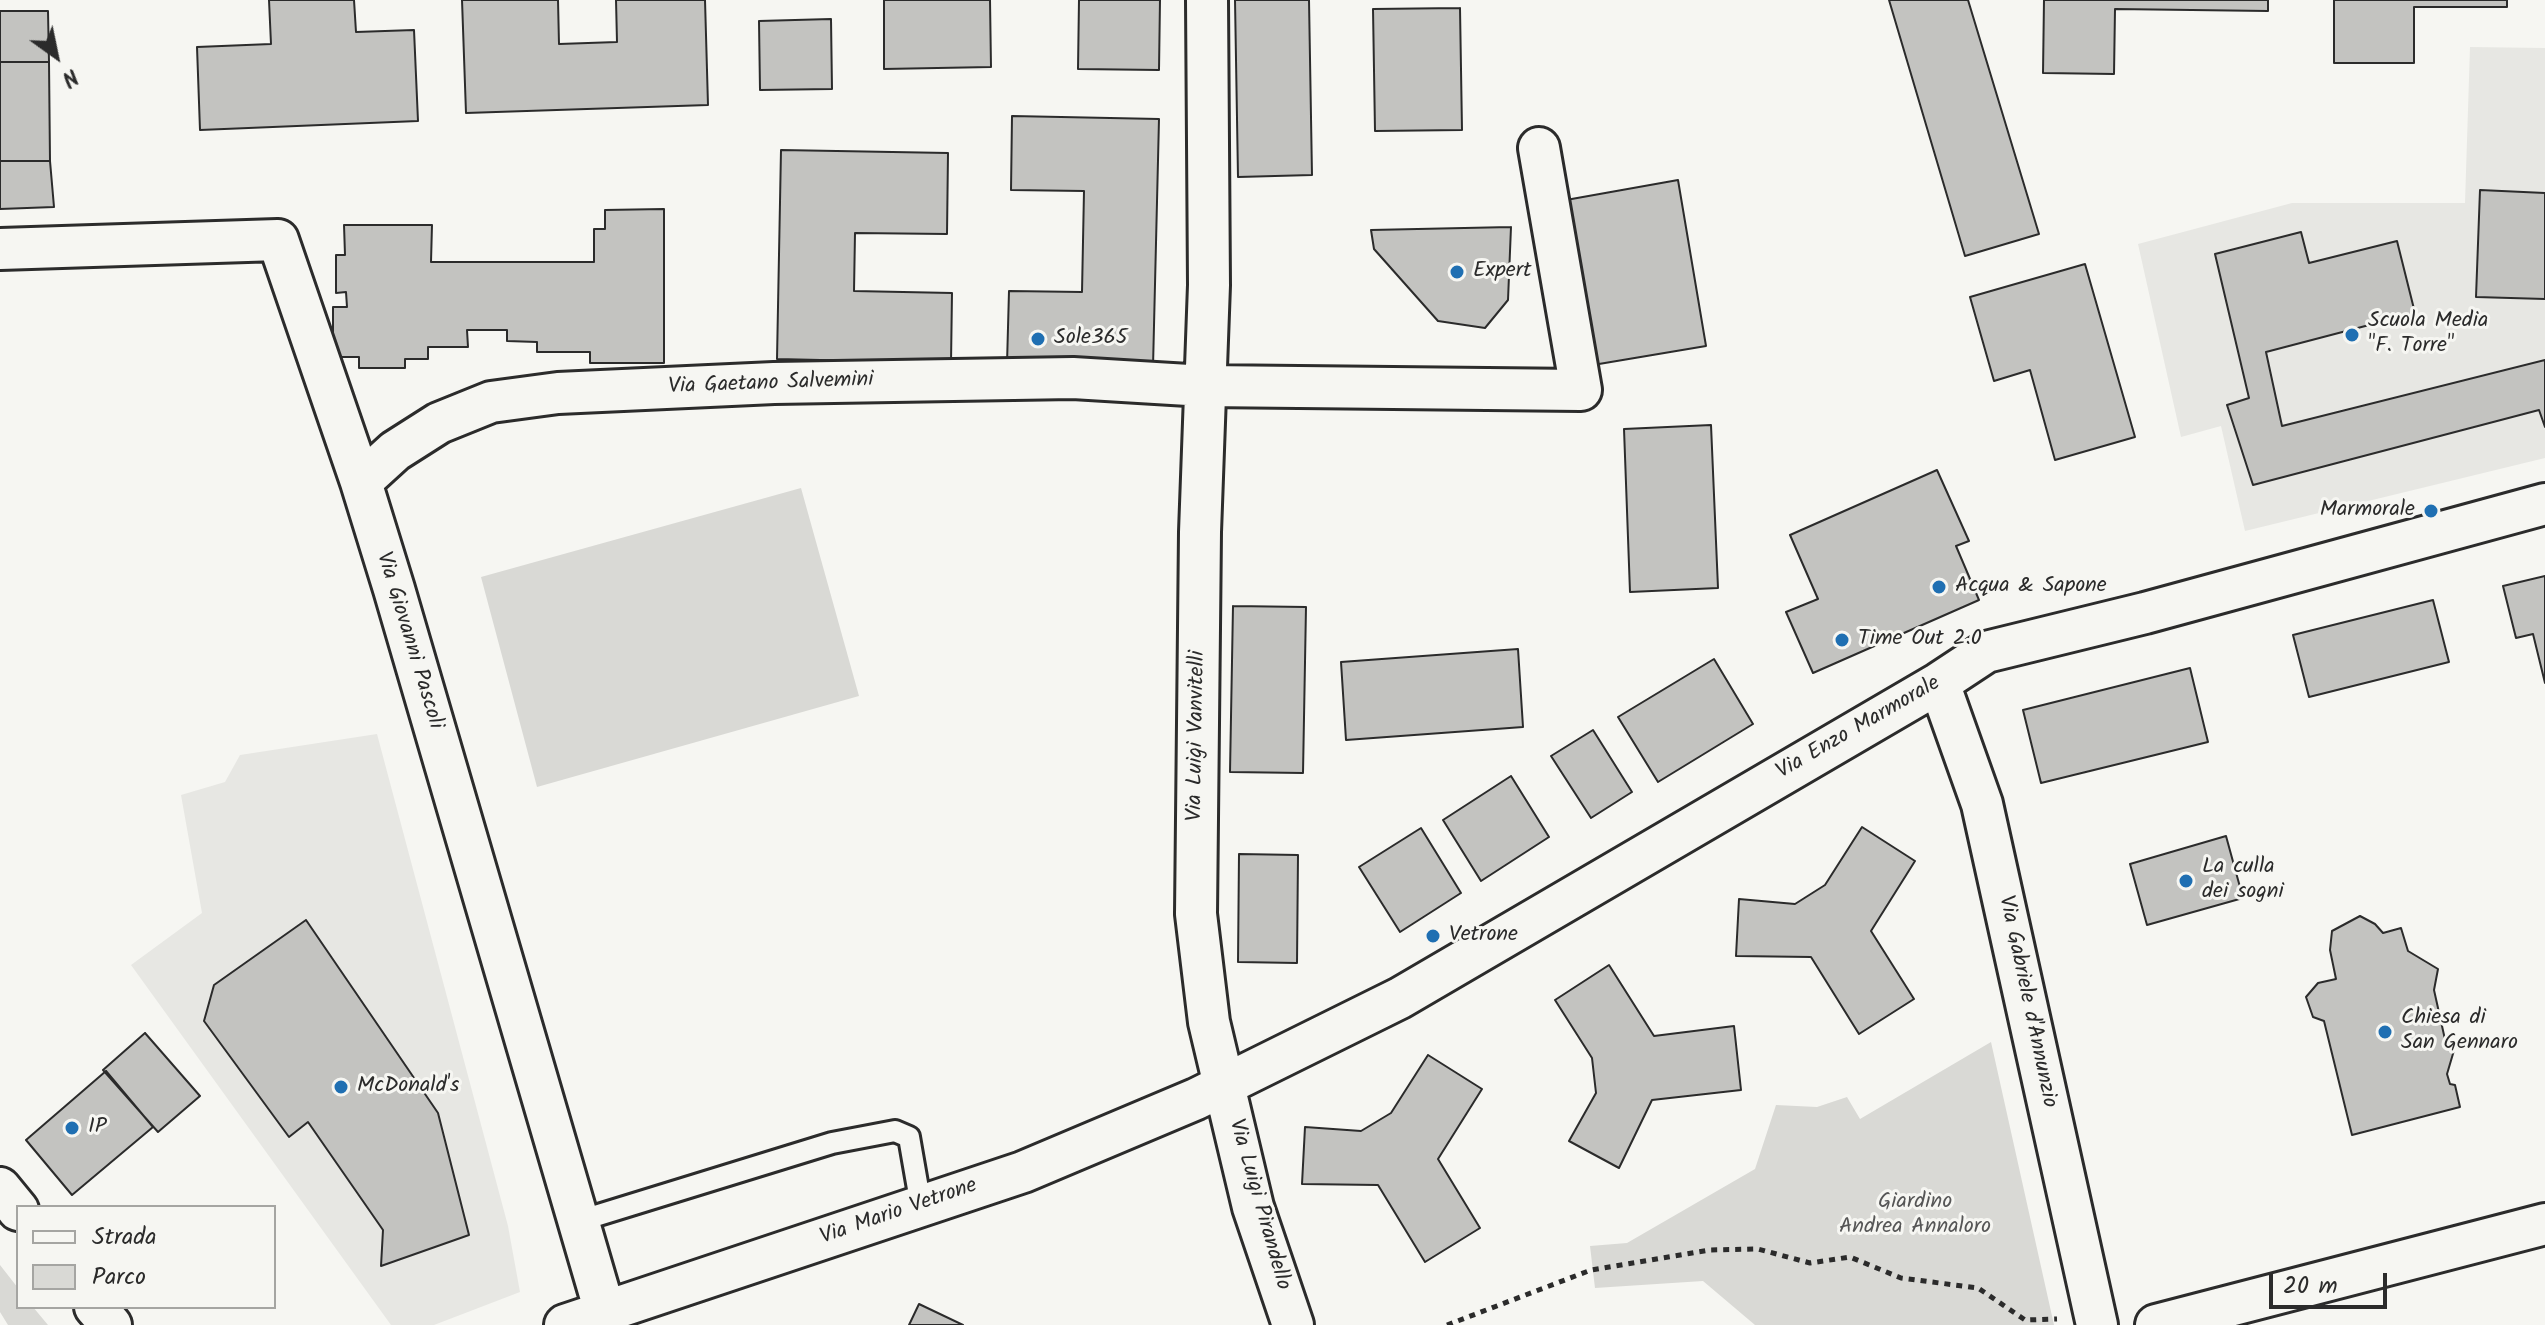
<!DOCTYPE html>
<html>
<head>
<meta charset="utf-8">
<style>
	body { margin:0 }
	#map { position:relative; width:2545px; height:1325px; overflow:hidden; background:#f6f6f2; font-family:Kalam,sans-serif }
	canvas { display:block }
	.legend { position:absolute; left:16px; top:1205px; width:260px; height:104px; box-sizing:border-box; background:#f6f6f2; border:2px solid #a5a5a2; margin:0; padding:10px 14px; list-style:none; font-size:24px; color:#2b2b2b }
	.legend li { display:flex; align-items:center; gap:16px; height:40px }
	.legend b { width:40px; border:2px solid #a5a5a2 }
	.north { position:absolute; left:16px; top:16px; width:80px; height:80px; -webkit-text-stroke:6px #f6f6f2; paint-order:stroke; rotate:147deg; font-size:22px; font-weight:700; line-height:32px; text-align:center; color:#2b2b2b }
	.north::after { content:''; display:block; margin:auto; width:28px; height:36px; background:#2b2b2b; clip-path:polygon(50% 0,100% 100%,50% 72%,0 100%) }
	.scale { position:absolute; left:2269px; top:1273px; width:118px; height:36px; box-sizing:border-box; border:4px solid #2b2b2b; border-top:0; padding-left:10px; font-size:24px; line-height:28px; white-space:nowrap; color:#2b2b2b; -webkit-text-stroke:6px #f6f6f2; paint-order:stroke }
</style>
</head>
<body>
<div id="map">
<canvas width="2545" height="1325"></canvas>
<ul class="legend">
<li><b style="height:10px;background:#f6f6f2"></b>Strada</li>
<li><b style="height:22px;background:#d9d9d5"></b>Parco</li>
</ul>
<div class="north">N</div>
<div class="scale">20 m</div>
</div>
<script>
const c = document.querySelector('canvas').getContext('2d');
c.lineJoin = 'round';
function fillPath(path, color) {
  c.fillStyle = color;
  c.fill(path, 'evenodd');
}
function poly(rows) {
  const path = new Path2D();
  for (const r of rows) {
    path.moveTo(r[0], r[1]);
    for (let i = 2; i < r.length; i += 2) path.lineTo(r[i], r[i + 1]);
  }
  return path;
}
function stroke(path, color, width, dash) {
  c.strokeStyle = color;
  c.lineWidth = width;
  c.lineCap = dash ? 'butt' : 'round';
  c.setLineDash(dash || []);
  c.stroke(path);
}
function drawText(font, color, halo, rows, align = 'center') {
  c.font = font + ' Kalam,sans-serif';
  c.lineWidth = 6;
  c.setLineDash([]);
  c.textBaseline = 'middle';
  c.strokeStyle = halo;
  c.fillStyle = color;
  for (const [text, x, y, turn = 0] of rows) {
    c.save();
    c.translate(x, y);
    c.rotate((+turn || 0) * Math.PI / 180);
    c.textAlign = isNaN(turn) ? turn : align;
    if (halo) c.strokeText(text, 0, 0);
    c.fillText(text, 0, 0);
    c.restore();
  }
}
const built = poly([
	[2470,47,2545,48,2545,458,2245,531,2221,426,2181,437,2138,244,2292,203,2465,203],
	[377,734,508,1226,520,1292,434,1325,391,1325,131,965,202,913,181,795,225,782,240,755]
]);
const green = poly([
	[801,488,859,696,537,787,481,577],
	[1991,1042,2054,1325,1755,1325,1703,1281,1595,1288,1590,1246,1627,1243,1755,1169,1776,1105,1817,1107,1847,1097,1860,1119],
	[0,1265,18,1288,18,1307,33,1307,48,1325,8,1325,0,1312]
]);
const building = poly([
	[269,0,354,0,356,32,414,30,418,121,200,130,197,47,271,44,269,0],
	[462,0,558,0,559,44,617,42,616,0,705,0,708,105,466,113,462,0],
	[884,0,990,0,991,67,884,69,884,0],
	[1079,0,1160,0,1159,70,1078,69,1079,0],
	[1235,0,1309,0,1312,175,1238,177,1235,0],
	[1889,0,1968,0,2039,234,1965,256,1889,0],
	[2044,0,2268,0,2268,11,2115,9,2114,74,2043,73,2044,0],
	[2334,0,2507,0,2507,7,2414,7,2414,63,2334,63,2334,0],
	[1460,8,1462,130,1375,131,1373,9,1460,8],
	[0,11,48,11,49,62,0,62,0,11],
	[831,19,832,89,760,90,759,21,831,19],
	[0,62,49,62,50,161,0,161,0,62],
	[1012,116,1159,119,1153,367,1007,364,1009,291,1082,292,1084,191,1011,190,1012,116],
	[781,150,948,153,947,234,855,233,854,291,952,293,951,363,777,359,781,150],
	[0,161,50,161,54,207,0,209,0,161],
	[1678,180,1706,346,1593,365,1566,200,1678,180],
	[2480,190,2545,193,2545,299,2476,297,2480,190],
	[664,209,664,363,590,363,590,352,537,352,537,342,507,341,507,330,467,330,468,347,428,347,428,359,405,359,405,368,359,368,359,357,333,357,333,307,347,307,346,292,336,293,336,255,345,255,344,225,432,225,431,262,594,262,594,229,605,229,605,210,664,209],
	[1511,227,1508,300,1485,328,1438,321,1374,249,1371,230,1511,227],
	[2301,232,2309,263,2397,241,2415,313,2266,352,2282,426,2545,360,2545,427,2539,410,2253,485,2227,405,2249,398,2215,254,2301,232],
	[2085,264,2135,437,2055,460,2030,370,1994,381,1970,297,2085,264],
	[1711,425,1718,588,1630,592,1624,429,1711,425],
	[1937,470,1969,541,1956,546,1979,600,1813,673,1786,612,1818,599,1790,535,1937,470],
	[2545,576,2545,683,2533,634,2516,638,2503,586,2545,576],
	[2433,600,2449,662,2309,697,2293,635,2433,600],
	[1233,606,1306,607,1303,773,1230,772,1233,606],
	[1518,649,1523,727,1346,740,1341,662,1518,649],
	[1714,659,1753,724,1658,782,1618,717,1714,659],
	[2190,668,2208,742,2041,783,2023,710,2190,668],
	[1593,730,1632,792,1591,818,1551,756,1593,730],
	[1511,776,1549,837,1481,881,1443,820,1511,776],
	[1862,827,1915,861,1871,931,1914,999,1859,1034,1811,957,1736,956,1739,899,1795,904,1825,885,1862,827],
	[1421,828,1461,893,1400,932,1359,867,1421,828],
	[2226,836,2243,898,2147,925,2130,864,2226,836],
	[1239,854,1298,855,1297,963,1238,962,1239,854],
	[2360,916,2375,924,2383,933,2401,928,2408,951,2438,969,2434,990,2446,1044,2455,1047,2447,1074,2450,1084,2455,1085,2460,1107,2352,1135,2324,1021,2313,1017,2306,997,2318,983,2336,979,2330,950,2332,931,2360,916],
	[306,920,438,1113,469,1235,381,1266,383,1230,308,1122,289,1137,204,1021,214,985,306,920],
	[1609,965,1654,1036,1734,1026,1741,1090,1652,1100,1619,1168,1569,1141,1596,1093,1592,1058,1555,1000,1609,965],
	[145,1033,200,1096,158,1132,103,1070,145,1033],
	[1428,1055,1482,1089,1438,1159,1480,1228,1425,1262,1378,1185,1302,1184,1305,1127,1361,1131,1391,1113,1428,1055],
	[106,1071,153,1127,72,1195,26,1140,106,1071],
	[919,1304,963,1325,909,1325,919,1304]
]);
const path = poly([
	[1447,1325,1591,1270,1710,1250,1758,1249,1810,1263,1850,1257,1901,1278,1978,1288,2025,1320,2057,1319]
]);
const lane = poly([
	[579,1221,832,1143,895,1131,909,1137,921,1206]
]);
const street = poly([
	[1207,0,1209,285,1200,532,1196,914,1209,1022,1253,1207,1293,1325],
	[0,249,278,240,361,482,394,589,605,1312],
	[361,482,395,451,439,423,491,402,558,393,774,383,1073,378,1205,386,1581,390,1539,148],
	[1939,683,1982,804,2097,1325],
	[0,1188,18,1210],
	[95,1307,111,1325],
	[565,1325,1023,1172,1196,1099,1400,998,1939,683,1986,652,2145,613,2545,504],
	[2156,1325,2545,1224]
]);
const markers = [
	[1457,272,8,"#1f6fb2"],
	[2352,335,8,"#1f6fb2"],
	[1038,339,8,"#1f6fb2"],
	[2431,511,8,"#1f6fb2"],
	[1939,587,8,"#1f6fb2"],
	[1842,640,8,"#1f6fb2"],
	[2186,881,8,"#1f6fb2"],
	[1433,936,8,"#1f6fb2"],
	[2385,1032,8,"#1f6fb2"],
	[341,1087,8,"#1f6fb2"],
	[72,1128,8,"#1f6fb2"]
];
const poiNames = [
	["Expert",1473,272],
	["Scuola Media",2368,322],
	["\"F. Torre\"",2368,347],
	["Sole365",1054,339],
	["Marmorale",2415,511,"right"],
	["Acqua & Sapone",1955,587],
	["Time Out 2.0",1858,640],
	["La culla",2202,868],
	["dei sogni",2202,893],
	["Vetrone",1449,936],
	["Chiesa di",2401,1019],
	["San Gennaro",2401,1044],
	["McDonald's",357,1087],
	["IP",88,1128]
];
const streetNames = [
	["Via Gaetano Salvemini",771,385,-2],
	["Via Giovanni Pascoli",408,641,73],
	["Via Enzo Marmorale",1859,729,-30],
	["Via Luigi Vanvitelli",1198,736,-89],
	["Via Gabriele d'Annunzio",2026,1002,78],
	["Via Luigi Pirandello",1258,1205,74],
	["Via Mario Vetrone",899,1213,-19]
];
const parkNames = [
	["Giardino",1915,1203],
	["Andrea Annaloro",1915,1228]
];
fillPath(built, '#e7e7e3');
fillPath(green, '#d9d9d5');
fillPath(building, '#c3c3c0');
stroke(building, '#2b2b2b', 2);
stroke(lane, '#2b2b2b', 26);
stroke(street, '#2b2b2b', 46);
stroke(path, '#2b2b2b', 5, [6, 6]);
stroke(lane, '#f6f6f2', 20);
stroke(street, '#f6f6f2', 40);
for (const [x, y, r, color] of markers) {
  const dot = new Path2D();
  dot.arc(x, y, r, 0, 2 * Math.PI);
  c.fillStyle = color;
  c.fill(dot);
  stroke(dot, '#f6f6f2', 3);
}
drawText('22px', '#2b2b2b', '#f6f6f2', poiNames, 'left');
drawText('22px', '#2b2b2b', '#f6f6f2', streetNames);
drawText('22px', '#565656', '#f6f6f2', parkNames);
</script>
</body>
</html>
